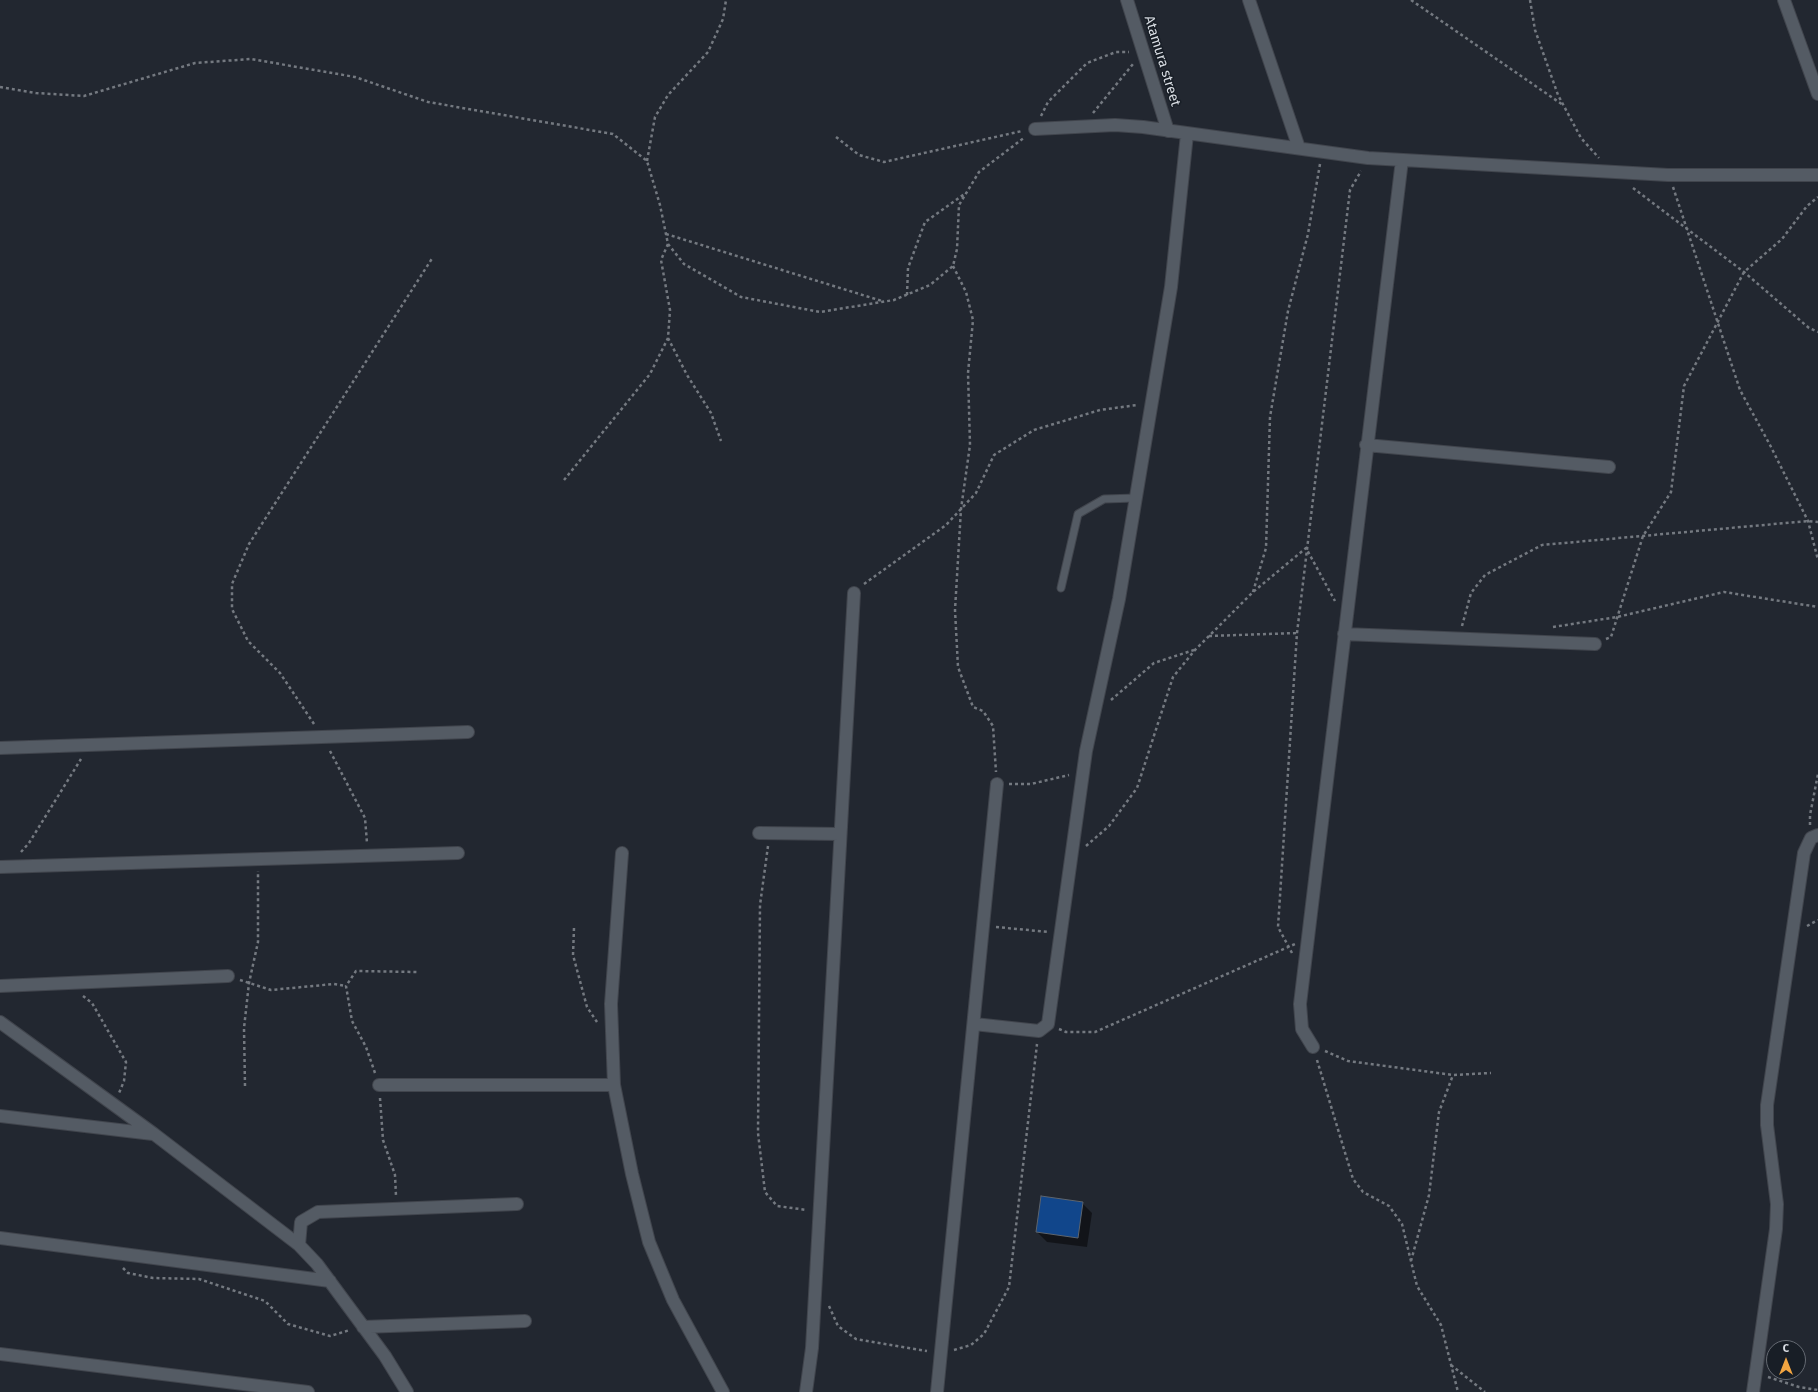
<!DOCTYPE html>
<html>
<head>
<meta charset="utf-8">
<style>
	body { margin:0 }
	#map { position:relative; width:1818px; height:1392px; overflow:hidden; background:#222730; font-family:"Fira Sans",sans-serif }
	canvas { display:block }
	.north { position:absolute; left:1766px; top:1340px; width:40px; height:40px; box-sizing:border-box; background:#181e26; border:1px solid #656a72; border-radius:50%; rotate:0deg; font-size:11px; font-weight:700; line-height:16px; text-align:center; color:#d9dde3 }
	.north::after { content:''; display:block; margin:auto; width:14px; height:18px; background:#f2a541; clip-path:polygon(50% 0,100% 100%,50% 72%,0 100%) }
</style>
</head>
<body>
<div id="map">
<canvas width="1818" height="1392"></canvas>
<div class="north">С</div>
</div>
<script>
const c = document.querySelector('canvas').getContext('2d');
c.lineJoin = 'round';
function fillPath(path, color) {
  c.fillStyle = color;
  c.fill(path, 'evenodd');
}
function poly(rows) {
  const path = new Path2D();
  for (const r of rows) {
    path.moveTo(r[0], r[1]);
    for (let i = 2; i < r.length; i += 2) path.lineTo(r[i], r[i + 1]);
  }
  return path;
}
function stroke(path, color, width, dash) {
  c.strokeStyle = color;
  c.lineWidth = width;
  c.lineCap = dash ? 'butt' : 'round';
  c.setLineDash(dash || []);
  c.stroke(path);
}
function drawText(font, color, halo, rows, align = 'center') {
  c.font = font + ' "Fira Sans",sans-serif';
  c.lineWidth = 3;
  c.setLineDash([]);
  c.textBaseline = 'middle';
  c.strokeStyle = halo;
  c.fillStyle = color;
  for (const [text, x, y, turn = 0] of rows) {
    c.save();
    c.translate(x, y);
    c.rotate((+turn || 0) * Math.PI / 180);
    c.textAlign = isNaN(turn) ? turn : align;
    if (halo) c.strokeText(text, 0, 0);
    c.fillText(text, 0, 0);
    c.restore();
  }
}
const shadow = poly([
	[1082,1203,1092,1213,1087,1247,1047,1242,1037,1232]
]);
const building = poly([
	[1041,1196,1083,1202,1078,1238,1036,1232,1041,1196]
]);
const path = poly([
	[1411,0,1563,105],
	[1530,0,1535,30,1558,95,1581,138,1599,158],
	[0,87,36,93,84,96,195,63,251,59,355,77,428,102,613,134,647,161,660,205,668,244,684,264,741,297,820,312,894,300,930,285,953,266,957,249,959,205,979,172,1025,137],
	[1093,113,1133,64],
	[1041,116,1048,102,1087,63,1116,52,1129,52],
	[836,137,859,155,884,162,1022,131],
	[647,161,655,117,668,95,708,52,723,19,726,0],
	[1673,187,1740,390,1770,445,1808,521,1818,560],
	[1633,188,1744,272,1809,328,1818,332],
	[666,234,882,301],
	[953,266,966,292,973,320,968,373,970,445,961,509,955,610,958,667,973,707,983,711,993,726,996,772],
	[907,295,908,268,925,222,966,193],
	[668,338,687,375,711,413,721,441],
	[564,480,650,374,668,338,670,310,661,260,668,244],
	[864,584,946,525,976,493,994,455,1034,430,1100,410,1137,405],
	[1253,592,1266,548,1270,417,1288,311,1308,234,1320,164],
	[1462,626,1471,593,1485,575,1542,545,1808,521,1818,522],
	[1553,627,1617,617,1724,592,1818,607],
	[1209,636,1297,633],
	[1606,639,1611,637,1643,536,1671,492,1684,386,1744,272,1782,239,1807,206,1818,197],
	[1111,700,1154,663,1194,650],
	[314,724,280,673,248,641,232,609,232,584,249,544,433,257],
	[330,751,365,818,367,843],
	[1009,784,1031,784,1069,775],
	[1810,825,1810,815,1818,774],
	[768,846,760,905,758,1133,765,1192,777,1206,807,1210],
	[1086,846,1109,826,1137,788,1173,677,1195,650,1253,592,1306,548,1335,601],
	[21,852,29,843,81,759],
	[1807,926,1818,920],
	[996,927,1049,932],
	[574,928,573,955,587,1007,597,1022],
	[1292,953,1278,927,1297,633,1350,190,1361,171],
	[240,980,271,990,334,984,346,986],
	[83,996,92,1003,126,1062,124,1081,119,1093],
	[1059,1029,1066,1032,1095,1032,1295,944],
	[1325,1051,1348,1061,1453,1075,1491,1073],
	[1317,1060,1353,1179,1363,1192,1389,1206,1402,1224,1417,1286,1441,1325,1458,1392],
	[375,1073,366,1047,352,1021,346,986,356,971,417,972],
	[245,1086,244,1028,249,983,258,942,258,871],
	[380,1098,383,1140,395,1175,396,1196],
	[1411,1261,1429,1195,1439,1112,1453,1075],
	[123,1268,128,1273,153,1278,199,1279,265,1301,288,1324,330,1336,350,1330],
	[829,1306,838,1326,856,1339,927,1351],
	[954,1350,971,1345,984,1334,1009,1287,1037,1044],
	[1451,1365,1485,1392],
	[1768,1377,1799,1387,1818,1390]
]);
const service = poly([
	[1061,588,1078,514,1104,499,1136,498]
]);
const minor = poly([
	[1127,0,1168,131],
	[1249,0,1299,148],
	[1784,0,1818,94],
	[1035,129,1115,125,1143,127,1368,158,1668,175,1818,175],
	[1366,445,1609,467],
	[1344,634,1595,644],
	[0,748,468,732],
	[759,833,840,834],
	[622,853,611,1004,614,1085,632,1174,649,1242,673,1300,723,1392],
	[0,867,458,853],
	[0,986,228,976],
	[0,1022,154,1134,299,1245,317,1264,385,1356,407,1392],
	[974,1024,1039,1031,1048,1024,1086,751,1119,599,1171,287,1187,134],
	[1313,1047,1302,1029,1300,1004,1402,160],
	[379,1085,614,1085],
	[0,1116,153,1134],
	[0,1238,330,1281],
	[299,1245,301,1222,318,1212,517,1204],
	[363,1327,525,1321],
	[0,1354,308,1392],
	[806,1392,812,1348,854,593],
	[937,1392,997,784],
	[1753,1392,1776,1229,1777,1204,1767,1125,1767,1105,1804,853,1811,838,1818,835]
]);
const streetNames = [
	["Atamura street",1162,61,73]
];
fillPath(shadow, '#0007');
fillPath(building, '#11468b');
stroke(building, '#5d646d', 1);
stroke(service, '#41454d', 9);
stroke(minor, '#41454d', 14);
stroke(path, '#747980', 2.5, [3, 3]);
stroke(service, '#545b64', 7);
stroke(minor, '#545b64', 12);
drawText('14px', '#d9dde3', '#181e26', streetNames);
</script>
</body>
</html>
